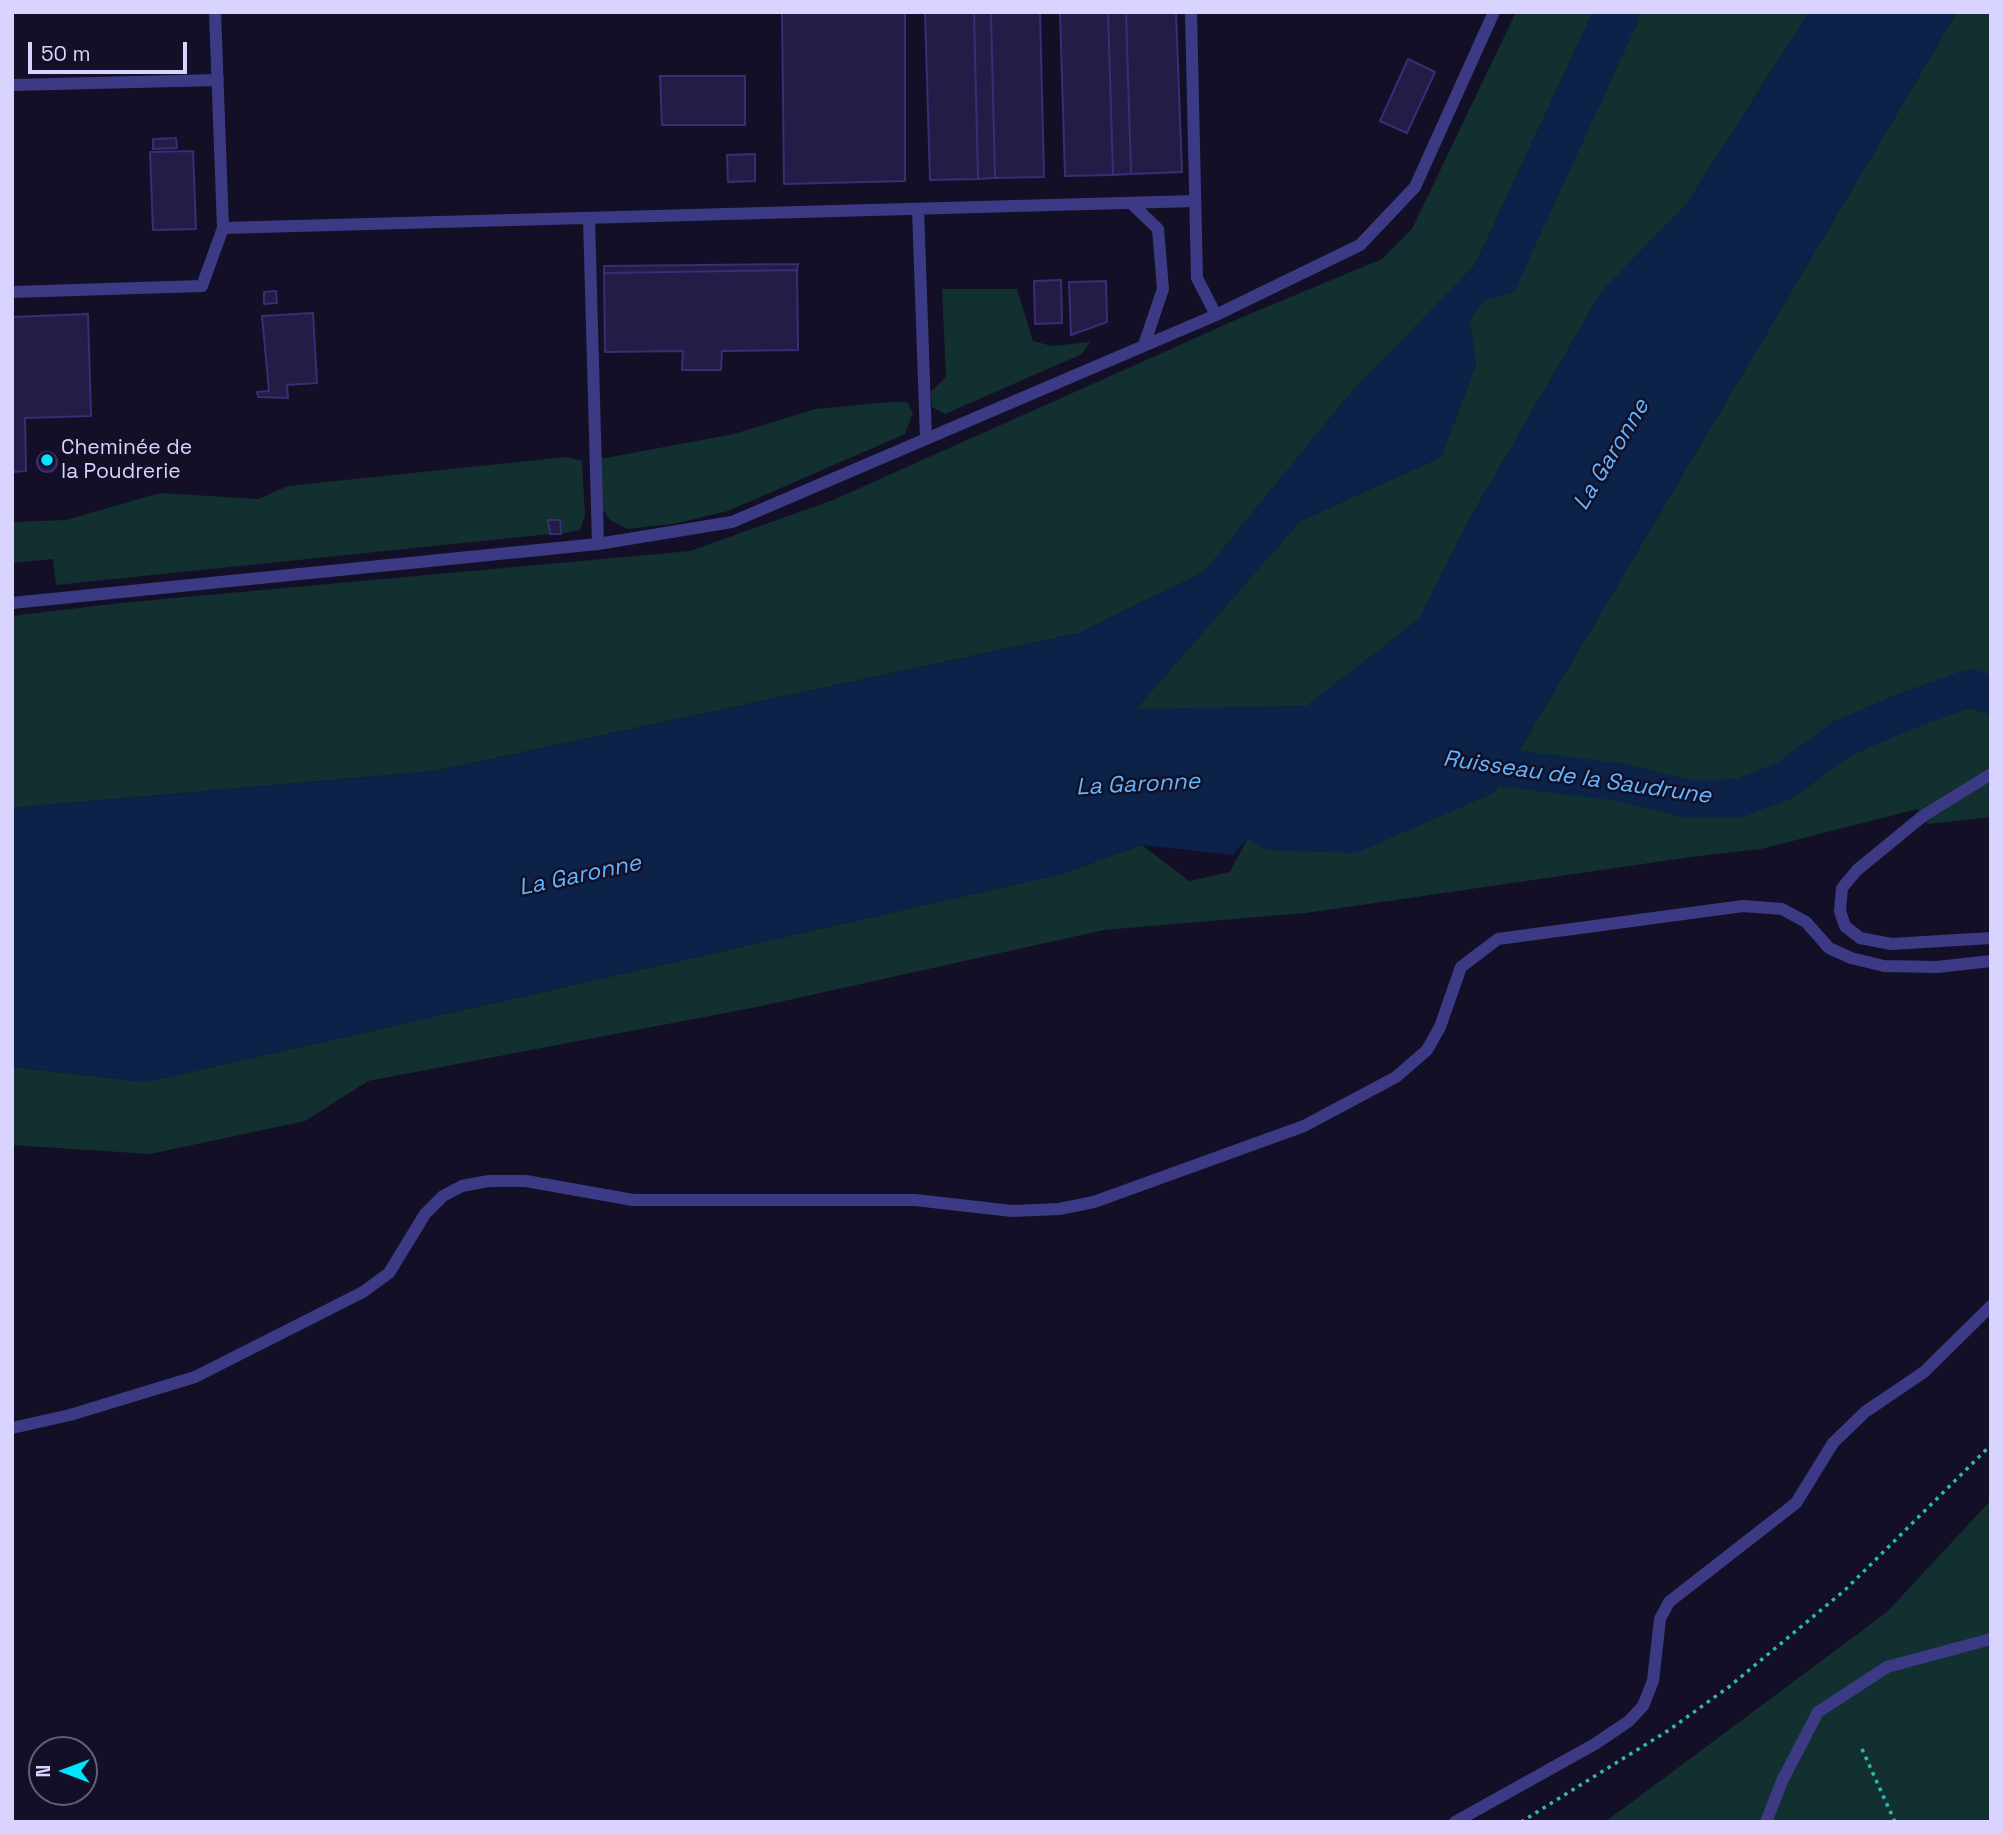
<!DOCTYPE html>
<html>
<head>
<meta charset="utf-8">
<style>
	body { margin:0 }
	#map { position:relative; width:2003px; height:1834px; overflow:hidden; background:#130f26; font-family:"Space Grotesk",sans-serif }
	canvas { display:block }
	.frame { position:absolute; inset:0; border:14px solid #d9d4ff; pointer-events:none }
	.north { position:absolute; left:28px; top:1736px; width:70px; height:70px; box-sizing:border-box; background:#130f26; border:2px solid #625e7d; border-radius:50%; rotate:270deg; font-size:19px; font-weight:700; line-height:28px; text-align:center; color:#d9d4ff }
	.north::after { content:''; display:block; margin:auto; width:24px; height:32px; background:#00e5ff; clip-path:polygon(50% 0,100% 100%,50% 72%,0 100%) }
	.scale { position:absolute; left:28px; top:42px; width:159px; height:32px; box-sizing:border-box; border:4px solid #d9d4ff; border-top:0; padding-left:9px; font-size:21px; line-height:24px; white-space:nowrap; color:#d9d4ff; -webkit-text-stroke:5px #130f26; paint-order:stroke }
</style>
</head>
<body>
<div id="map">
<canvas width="2003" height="1834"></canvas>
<div class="frame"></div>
<div class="north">N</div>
<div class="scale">50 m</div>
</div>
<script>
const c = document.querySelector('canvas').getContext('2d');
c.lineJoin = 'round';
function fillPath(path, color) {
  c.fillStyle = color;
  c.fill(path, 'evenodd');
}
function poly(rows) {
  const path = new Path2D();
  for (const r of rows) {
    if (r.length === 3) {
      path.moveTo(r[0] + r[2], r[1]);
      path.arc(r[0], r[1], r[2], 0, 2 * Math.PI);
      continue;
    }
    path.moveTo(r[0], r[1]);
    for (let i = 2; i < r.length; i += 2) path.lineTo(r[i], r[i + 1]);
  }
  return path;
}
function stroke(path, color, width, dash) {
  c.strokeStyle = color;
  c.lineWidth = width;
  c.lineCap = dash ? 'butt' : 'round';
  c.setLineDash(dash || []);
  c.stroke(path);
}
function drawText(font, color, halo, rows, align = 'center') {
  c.font = font + ' "Space Grotesk",sans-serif';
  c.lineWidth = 5;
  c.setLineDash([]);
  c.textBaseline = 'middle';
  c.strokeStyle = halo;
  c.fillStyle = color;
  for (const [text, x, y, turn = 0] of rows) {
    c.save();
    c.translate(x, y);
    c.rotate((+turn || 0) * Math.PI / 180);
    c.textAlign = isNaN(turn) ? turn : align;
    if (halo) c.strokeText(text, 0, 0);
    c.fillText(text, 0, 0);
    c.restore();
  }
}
const green = poly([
	[1516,12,1593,12,1475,265,1348,396,1204,572,1079,633,435,771,12,808,12,616,120,603,690,551,833,500,1240,318,1382,259,1412,229],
	[1639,12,1809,12,1686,205,1602,291,1469,520,1419,619,1307,706,1135,710,1300,521,1441,457,1476,364,1469,320,1485,300,1637,24],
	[1957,12,1991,12,1991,817,1928,824,1917,809,1761,849,1691,857,1306,913,1104,930,757,1007,368,1081,305,1121,150,1154,12,1145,12,1067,146,1082,1061,874,1142,845,1189,881,1230,872,1247,839,1494,793],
	[942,289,1017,289,1033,341,1052,346,1090,342,1082,354,945,414,932,407,931,392,946,377],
	[890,402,907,402,913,413,905,434,728,511,673,524,627,529,610,520,601,507,600,459,734,434,815,409],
	[566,457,582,461,585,516,580,530,561,534,549,521,550,534,56,585,53,559,12,563,12,522,66,520,160,493,258,499,288,486],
	[1991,1500,1991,1822,1605,1822,1887,1612]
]);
const water = poly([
	[1593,12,1639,12,1637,24,1514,292,1485,300,1469,320,1476,364,1441,457,1300,521,1136,709,1307,706,1419,619,1469,520,1602,291,1686,205,1809,12,1957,12,1494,793,1356,853,1266,850,1247,839,1233,855,1142,845,1061,874,146,1082,12,1067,12,808,435,771,1079,633,1204,572,1348,396,1475,265]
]);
const river = poly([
	[1457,762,1619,782,1690,799,1739,798,1784,781,1843,738,1904,712,1970,688,1991,695]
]);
const building = poly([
	[782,12,905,12,905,181,784,184,782,12],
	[925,12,974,12,978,179,930,180,925,12],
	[974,12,991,12,995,178,978,179,974,12],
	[991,12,1040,12,1044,177,995,178,991,12],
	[1060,12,1108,12,1113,175,1065,176,1060,12],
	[1108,12,1126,12,1131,174,1113,175,1108,12],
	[1126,12,1176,12,1182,172,1131,174,1126,12],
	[1408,59,1435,72,1407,133,1380,121,1408,59],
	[660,76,745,76,745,125,662,125,660,76],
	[176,138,177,148,153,149,153,139,176,138],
	[193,151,196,229,153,230,150,152,193,151],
	[755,154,755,181,728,182,727,155,755,154],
	[798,264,797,270,604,273,604,266,798,264],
	[797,270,798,350,722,351,721,370,682,370,683,351,605,352,604,273,797,270],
	[1061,280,1062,323,1035,324,1034,281,1061,280],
	[1106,281,1107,322,1071,335,1069,282,1106,281],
	[276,291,277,303,264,304,264,292,276,291],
	[313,313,317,383,287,385,288,398,258,397,257,392,269,391,262,316,313,313],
	[88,314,91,416,25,418,26,471,12,472,12,317,88,314],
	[47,462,10],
	[548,520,560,520,561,534,550,534,548,520]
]);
const path = poly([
	[1862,1749,1895,1822],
	[1521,1822,1669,1730,1730,1686,1845,1590,1991,1445]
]);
const lane = poly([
	[215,12,223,228,1195,201],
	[1191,12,1197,278,1216,315],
	[12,85,218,80],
	[1131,203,1158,229,1163,289,1144,345],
	[918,209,926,438],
	[589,218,598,544],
	[12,292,202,286,223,228],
	[12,603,598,544,732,522,1216,315,1360,245,1415,187,1494,12],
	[1991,774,1923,816,1857,870,1842,888,1840,911,1845,926,1860,938,1891,944,1991,938],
	[12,1428,70,1415,195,1377,363,1292,389,1273,425,1214,443,1196,462,1186,489,1181,526,1181,633,1200,915,1200,1012,1211,1059,1209,1094,1202,1304,1126,1396,1077,1427,1050,1440,1027,1461,967,1498,939,1743,906,1782,909,1806,922,1829,948,1851,958,1884,966,1937,967,1991,961],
	[1455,1822,1595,1744,1629,1721,1643,1706,1653,1681,1660,1619,1669,1602,1796,1503,1833,1443,1865,1412,1924,1372,1991,1306],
	[1766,1822,1782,1781,1818,1712,1887,1667,1991,1639]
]);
const markers = [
	[47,460,7,"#00e5ff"]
];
const poiNames = [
	["Cheminée de",61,448],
	["la Poudrerie",61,472]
];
const waterNames = [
	["La Garonne",1612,455,-59],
	["Ruisseau de la Saudrune",1577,778,8],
	["La Garonne",1138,785,-3],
	["La Garonne",580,876,-12]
];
fillPath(green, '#12302f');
fillPath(water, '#0c2248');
stroke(river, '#0c2248', 38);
fillPath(building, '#241b47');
stroke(building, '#3b2d73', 2);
stroke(path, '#2fb8b0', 3.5, [3.5, 5]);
stroke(lane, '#3d3a85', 12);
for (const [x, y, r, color] of markers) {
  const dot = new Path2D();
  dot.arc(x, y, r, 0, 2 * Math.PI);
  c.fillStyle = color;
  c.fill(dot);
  stroke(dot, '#130f26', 2.5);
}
drawText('21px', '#d9d4ff', '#130f26', poiNames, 'left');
drawText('italic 23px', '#62b6ff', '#130f26', waterNames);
</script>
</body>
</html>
